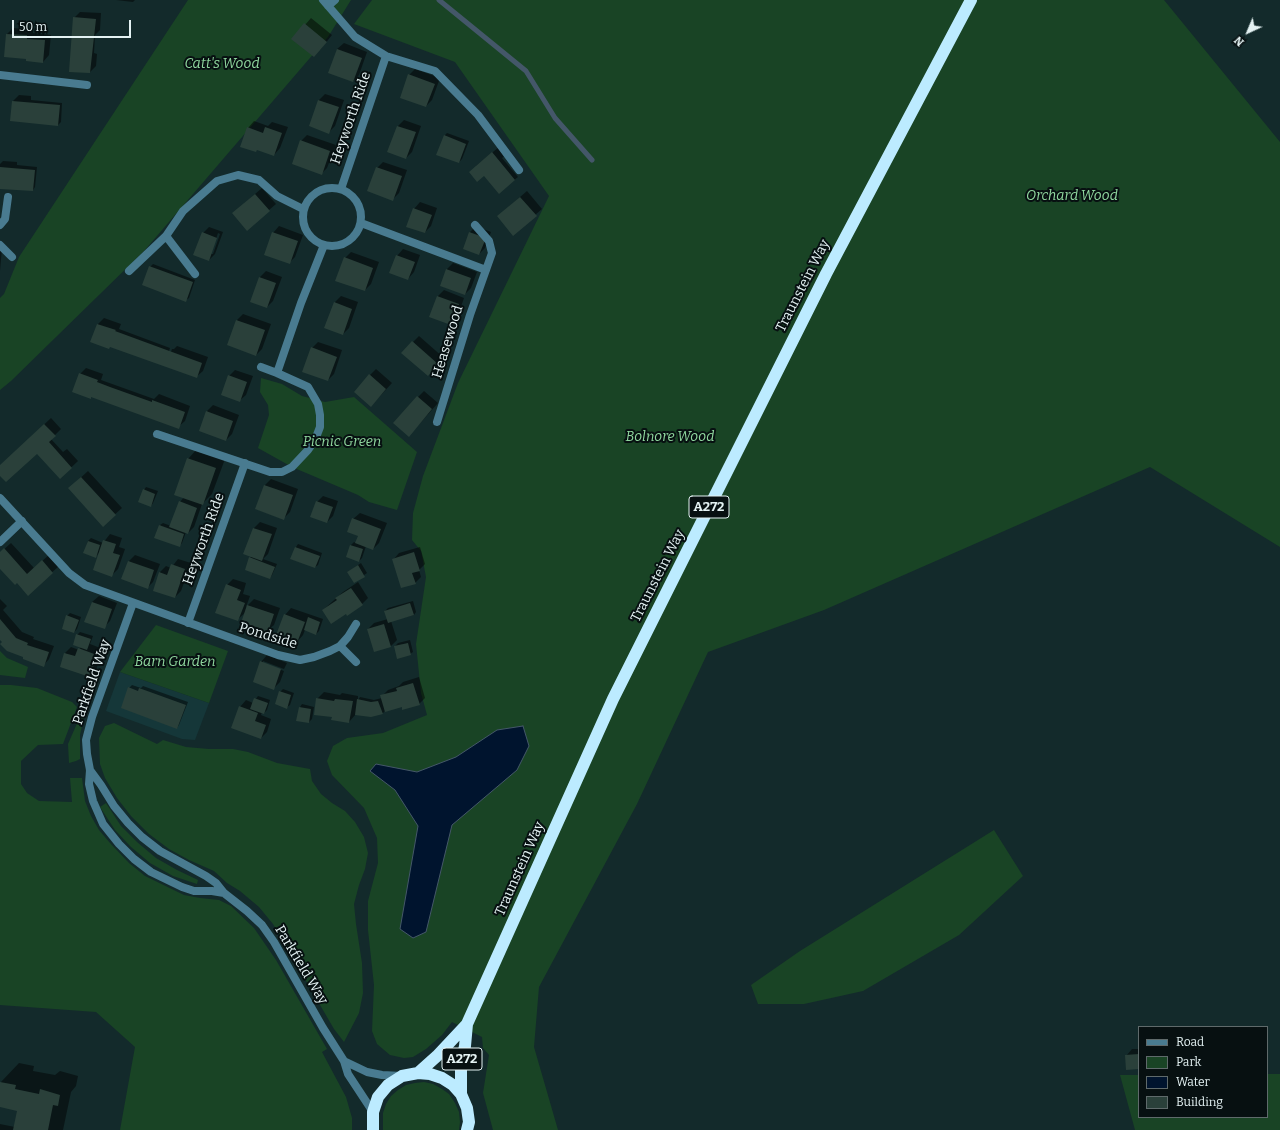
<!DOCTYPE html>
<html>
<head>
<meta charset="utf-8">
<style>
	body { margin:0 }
	#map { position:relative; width:1280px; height:1130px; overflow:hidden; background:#132a2b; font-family:Bitter,serif }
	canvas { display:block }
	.legend { position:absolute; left:1138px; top:1026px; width:130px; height:92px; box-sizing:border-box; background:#071011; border:1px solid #5f6a6b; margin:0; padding:5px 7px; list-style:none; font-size:12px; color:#e4f2f3 }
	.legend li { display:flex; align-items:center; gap:8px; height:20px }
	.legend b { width:20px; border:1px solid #5f6a6b }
	.north { position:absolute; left:1228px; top:12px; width:40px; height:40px; -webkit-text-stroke:3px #071011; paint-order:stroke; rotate:224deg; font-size:11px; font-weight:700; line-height:16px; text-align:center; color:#e4f2f3 }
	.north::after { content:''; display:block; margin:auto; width:14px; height:18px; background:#e4f2f3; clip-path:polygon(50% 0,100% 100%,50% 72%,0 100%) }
	.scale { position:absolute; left:12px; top:20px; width:119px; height:18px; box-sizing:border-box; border:2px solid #e4f2f3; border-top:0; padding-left:5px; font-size:12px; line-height:14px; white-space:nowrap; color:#e4f2f3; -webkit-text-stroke:3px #071011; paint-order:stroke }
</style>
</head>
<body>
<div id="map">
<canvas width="1280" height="1130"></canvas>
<ul class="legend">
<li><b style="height:5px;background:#497b90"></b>Road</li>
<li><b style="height:11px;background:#194425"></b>Park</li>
<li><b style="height:11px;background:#00142e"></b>Water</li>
<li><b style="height:11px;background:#2a403a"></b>Building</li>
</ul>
<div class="north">N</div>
<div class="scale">50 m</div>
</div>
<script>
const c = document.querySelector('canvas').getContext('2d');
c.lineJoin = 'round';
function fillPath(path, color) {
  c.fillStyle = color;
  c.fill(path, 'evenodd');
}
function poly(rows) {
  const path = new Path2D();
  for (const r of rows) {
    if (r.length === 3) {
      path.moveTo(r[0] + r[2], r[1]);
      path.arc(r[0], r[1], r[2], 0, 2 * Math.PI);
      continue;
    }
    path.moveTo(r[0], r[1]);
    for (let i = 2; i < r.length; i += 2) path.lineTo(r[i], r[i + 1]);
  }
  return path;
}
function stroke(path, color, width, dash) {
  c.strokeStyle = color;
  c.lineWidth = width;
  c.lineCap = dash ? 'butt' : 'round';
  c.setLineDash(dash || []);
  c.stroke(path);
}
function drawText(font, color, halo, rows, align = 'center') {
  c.font = font + ' Bitter,serif';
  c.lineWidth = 4;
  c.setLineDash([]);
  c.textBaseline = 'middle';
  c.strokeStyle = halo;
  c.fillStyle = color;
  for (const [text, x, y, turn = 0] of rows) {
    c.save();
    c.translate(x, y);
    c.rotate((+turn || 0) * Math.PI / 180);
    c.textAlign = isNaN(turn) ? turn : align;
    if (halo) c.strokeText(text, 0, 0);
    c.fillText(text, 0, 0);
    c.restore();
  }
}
const built = poly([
	[120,672,209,703,195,740,182,739,106,711]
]);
const green = poly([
	[188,0,351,0,328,37,144,251,11,381,0,390,0,298,4,294,19,257],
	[372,0,1164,0,1280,142,1280,547,1150,467,824,610,708,652,637,804,539,987,534,1047,558,1130,493,1130,483,1093,489,1055,483,1048,482,1037,452,1022,442,1035,426,1049,413,1057,404,1058,390,1055,377,1044,372,1031,374,985,368,930,368,901,378,863,377,838,364,808,332,775,327,761,333,746,347,738,383,733,427,715,421,693,416,644,426,577,421,551,412,540,413,513,423,476,458,383,549,196,455,62,354,24],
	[261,378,282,384,302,396,325,402,354,397,417,452,397,510,369,502,358,495,292,467,258,448,269,415,268,405,260,392],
	[156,625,228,651,209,703,120,672],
	[0,651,7,658,28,667,25,678,0,675],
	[0,685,11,685,37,688,72,702,77,707,63,744,38,745,21,761,21,784,27,793,39,801,72,802,70,778,82,778,85,801,91,816,99,830,110,843,129,863,145,876,184,895,200,898,219,900,231,906,254,928,276,960,327,1049,322,1052,346,1097,352,1118,352,1130,120,1130,135,1047,96,1012,0,1005],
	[85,711,80,735,80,759,76,761,69,763,68,744,82,712],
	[114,723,157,744,163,740,186,747,209,749,233,749,248,752,277,763,310,769,312,781,321,794,332,803,345,811,355,822,364,837,368,853,365,869,359,885,354,904,356,924,362,963,363,993,359,1013,344,1042,334,1029,273,924,259,907,240,891,227,883,214,871,189,860,169,849,149,834,131,816,117,798,105,778,100,764,99,738,105,726],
	[106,803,121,826,137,842,156,858,177,870,198,880,197,884,173,876,150,863,131,847,115,830,100,807],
	[994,830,1023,876,959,935,863,991,804,1004,758,1004,751,985,800,951],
	[1267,1074,1280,1074,1280,1130,1135,1130,1120,1075,1139,1075,1139,1117,1267,1117],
	[424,1082,433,1084,442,1089,449,1094,455,1103,459,1112,460,1122,459,1130,383,1130,383,1113,386,1104,391,1096,398,1090,406,1085,415,1083]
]);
const water = poly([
	[523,726,529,746,517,770,452,825,426,932,413,938,400,929,418,826,395,790,370,771,376,764,417,772,456,757,497,730,523,726]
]);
const shadow = poly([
	[116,0,135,0,133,2],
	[80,12,101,13,100,30,95,35,94,53,97,54,96,66,90,72,74,18],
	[311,18,332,35,320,50,293,39],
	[13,28,33,30,33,33,51,35,49,55,43,62,27,58,5,56,7,34],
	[344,43,367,52,359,75,353,81,337,49],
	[415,69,440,78,432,100,426,106,409,75],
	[325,94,344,100,335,126,329,132,310,126,319,100],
	[19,95,31,96,31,100,62,103,61,122,58,125,13,101],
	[404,120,421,126,412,152,406,158,398,126],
	[254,121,268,126,272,122,288,127,280,148,274,155,258,149,256,151,248,128],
	[447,133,469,141,462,159,459,162,444,136],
	[307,135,336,145,327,168,321,174,301,141],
	[499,147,506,155,502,158,518,177,499,192,476,166],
	[3,161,17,162,17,165,37,167,35,187,33,190,0,188,0,164],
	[383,162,407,170,399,193,393,199,377,168],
	[262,188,276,204,247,229,240,207],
	[527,191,542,209,513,234,505,210],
	[420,202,437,208,431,226,425,232,414,209],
	[279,226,303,235,295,257,289,263,273,233],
	[476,226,491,232,485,248,479,254,470,232],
	[209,227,223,232,215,254,209,260,203,233],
	[218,233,220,234,213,254,211,254],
	[0,248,2,248,0,271],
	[403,249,420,255,414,272,408,279,397,256],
	[351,252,379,262,371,284,365,290,345,258],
	[453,263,477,272,471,288,465,294,441,286,447,269],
	[153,264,195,280,189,298,186,300,150,267],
	[266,271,282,277,273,301,267,307,251,301,260,277],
	[444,290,464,298,457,318,451,324,430,316,438,296],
	[341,296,358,302,349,328,343,334,335,302],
	[243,314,271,324,262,349,256,355,237,320],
	[104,318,121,324,119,329,170,348,165,363,167,363,172,349,174,349,177,346,208,357,203,371,196,377,110,346,91,342,98,324],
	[419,336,444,358,434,369,413,342],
	[318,342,342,350,334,374,328,380,312,348],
	[86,368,103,374,101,380,154,399,159,394,190,406,185,421,178,427,92,396,90,398,80,374],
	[376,369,392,383,371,406,370,375],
	[235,370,253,376,246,395,239,401,229,376],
	[424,391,438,403,415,429,418,397],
	[213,405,239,415,232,434,226,440,207,411],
	[51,418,61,429,51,439,63,452,67,449,78,461,60,478,37,452,0,474,0,466],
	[197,449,225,459,212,494,202,504,194,527,188,533,186,532,182,543,180,545,160,525,163,523,171,526,180,502,184,497,188,459],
	[88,471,122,508,103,525,76,482],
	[271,479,298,489,290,512,283,519,256,509,265,485],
	[146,487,158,491,153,503,151,506,144,490],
	[323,496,338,501,333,516,327,522,317,502],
	[360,513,387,523,379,543,373,549,366,546,362,558,359,561,347,556,351,545,354,542,356,543,359,536,353,519],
	[260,522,277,528,268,554,263,559,277,564,272,575,270,578,250,558,252,556,245,554,254,528],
	[110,534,122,538,119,547,125,549,118,569,112,575,100,552,95,557,84,553,88,541,91,538,103,543],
	[11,543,34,568,49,555,59,566,28,594,17,582,0,567,0,553],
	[298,544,322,553,318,565,315,567,291,559,296,547],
	[420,547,425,564,419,570,421,577,415,583,393,560,399,553],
	[135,555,160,564,153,582,147,588,129,561],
	[178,559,191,563,181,591,175,597,154,590,160,572,166,566,171,568],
	[361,563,367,573,354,582,348,572],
	[233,579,246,583,243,594,250,596,246,607,254,599,280,608,274,625,267,631,246,612,237,620,227,585],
	[358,582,368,598,362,604,346,613,323,610,343,592],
	[99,596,117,603,110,621,104,627,92,602],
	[0,599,7,606,3,610,22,632,34,637,33,639,54,646,49,659,43,666,24,656,0,639],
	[413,601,416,612,414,615,391,621,397,640,391,646,368,629,374,623,388,619,385,611,388,608],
	[291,608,323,619,319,631,316,634,305,630,303,635,297,642,285,615],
	[70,613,81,617,77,629,74,632,67,616],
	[80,632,93,636,90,644,103,649,96,670,89,676,65,653,71,647,79,650,81,647,77,635],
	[410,640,413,652,410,654,395,646,398,643],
	[267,655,287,663,284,669,263,661,263,663,284,671,280,682,274,688,261,662],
	[419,677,425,698,419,704,402,706,385,711,382,714,356,714,349,722,333,717,317,699,324,692,340,695,342,693,358,696,358,700,360,697,374,700,382,698,382,696,388,690,399,686,403,682],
	[132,685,141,688,143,686,188,702,179,725,177,728,129,688],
	[283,689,294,693,290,705,287,707,280,692],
	[258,696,270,700,267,710,264,713,262,712,261,715,271,719,267,732,261,738,240,707,246,700,253,703],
	[302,704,314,707,312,719,309,722,300,707],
	[1132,1049,1139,1049,1139,1068,1126,1056],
	[19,1063,34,1066,33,1071,55,1075,60,1071,78,1076,76,1086,71,1092,63,1130,0,1130,0,1124,15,1127,18,1110,0,1106,0,1085,1,1082]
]);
const stream = poly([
	[439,0,526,71,555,118,592,160]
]);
const building = poly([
	[73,17,96,19,90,73,69,72],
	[304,23,327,42,314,57,291,39],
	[6,34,27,35,27,39,45,40,43,63,26,61,26,59,4,57],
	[337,49,362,58,353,82,328,73],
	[408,74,435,84,426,107,400,98],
	[318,100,339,107,329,134,309,126],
	[12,101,60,105,58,126,10,121],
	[397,126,416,132,406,159,387,152],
	[247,127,263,133,265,127,282,133,274,156,257,150,256,152,240,147],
	[444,135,466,144,459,163,436,155],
	[300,140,330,151,322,175,292,164],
	[492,152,515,180,499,194,484,176,477,182,469,172],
	[0,167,35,170,33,191,0,189],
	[376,167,402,176,393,201,367,191],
	[255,194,270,211,247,231,232,213],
	[520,197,537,216,513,236,497,216],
	[413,208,432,215,425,233,406,227],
	[202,232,217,238,209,261,193,255],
	[272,232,298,241,290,264,264,255],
	[469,232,486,238,479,255,463,249],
	[396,255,415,262,408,280,389,273],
	[344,257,373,268,365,291,335,281],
	[149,266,193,282,186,302,142,285],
	[446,269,471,278,465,295,440,286],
	[259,277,276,283,267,308,250,302],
	[437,296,459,304,451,325,429,317],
	[334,302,352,309,343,335,324,328],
	[236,320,265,330,256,356,227,345],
	[97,324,116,330,115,331,202,363,197,378,110,347,109,349,90,342],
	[412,341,438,364,428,376,401,353],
	[311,347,337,357,328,381,302,372],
	[79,373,98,380,97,382,110,387,152,402,152,400,185,412,179,429,91,397,91,399,72,392],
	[369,374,386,389,371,407,354,392],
	[228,375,247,382,240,402,221,395],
	[417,396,432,409,409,437,393,423],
	[206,411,233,421,226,441,199,431],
	[44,424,56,436,49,442,72,468,60,479,37,454,6,482,0,476,0,465],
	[187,458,216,468,203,505,174,495],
	[81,477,116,515,103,527,68,488],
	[264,485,293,495,284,520,255,509],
	[143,489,155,494,151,507,138,502],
	[179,501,197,508,188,534,169,527],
	[316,501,333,507,327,523,310,517],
	[352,518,381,529,373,550,355,543,358,536,347,532],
	[159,525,184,534,180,547,154,538],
	[253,528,272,534,262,561,243,554],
	[103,540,116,544,113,553,120,555,112,577,93,570],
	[88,541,100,545,96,558,83,553],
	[350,545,363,549,359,562,346,557],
	[295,547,320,556,315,568,290,559],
	[4,548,27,574,42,560,53,573,28,596,17,583,15,585,0,569,0,552],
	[414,552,420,571,412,573,416,584,401,588,392,559],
	[249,557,275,567,270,579,245,570],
	[128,561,154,570,148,589,121,579],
	[171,564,185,569,175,598,153,591,159,572,167,575],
	[358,565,365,577,354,583,347,572],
	[226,584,241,590,237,600,245,603,238,621,215,613],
	[351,588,363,605,347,616,346,614,331,624,322,610,337,600,335,598],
	[92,602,112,609,105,629,84,622],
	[410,603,414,615,388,623,384,611],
	[247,605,274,614,268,632,241,623],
	[284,614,305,622,297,643,276,635],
	[66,615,79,620,74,633,62,629],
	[308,617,320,622,316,635,304,630],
	[0,619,16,638,28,643,27,645,49,652,44,667,23,659,23,657,7,651,0,644,2,642,0,640],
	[384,624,391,647,374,652,367,629],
	[76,634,91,639,87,650,73,645],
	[408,643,411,655,397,659,394,646],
	[78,648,97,655,90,677,60,667,64,653,75,656],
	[260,661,281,669,274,690,253,682],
	[413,683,420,705,402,710,402,707,385,712,380,695,397,691,396,688],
	[128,687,138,691,139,688,186,705,177,729,121,708],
	[279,691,291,695,287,709,275,704],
	[254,698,268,703,264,714,250,709],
	[316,698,334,701,335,699,353,701,349,723,331,720,332,717,314,715],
	[357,699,371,702,378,701,383,714,371,717,355,715],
	[239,706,258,713,255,721,266,725,261,739,231,728],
	[299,707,311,709,309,723,296,721],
	[1139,1054,1139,1069,1126,1070,1125,1055],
	[0,1082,16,1085,15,1089,39,1094,40,1089,60,1095,58,1106,53,1105,48,1130,13,1130,17,1111,0,1107]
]);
const street = poly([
	[323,0,355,37,386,56,435,71,478,115,519,170],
	[328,6,335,0],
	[0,75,87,85],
	[332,217,29],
	[341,189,386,56],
	[361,223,486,270],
	[0,225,5,219,8,197],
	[166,236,195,274],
	[0,245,12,257],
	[129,271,166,236,183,211,217,181,238,175,259,180,277,196,303,209],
	[261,367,277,373],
	[437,422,470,315,492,253,489,241,475,225],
	[157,434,270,472,282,472,292,467,308,450,315,440,320,427,320,415,318,404,308,387,277,373,301,303,324,245],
	[0,498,69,573,85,585,278,655,300,660,314,657,330,651,340,646,348,637,356,624],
	[0,542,22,521],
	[133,603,92,717,86,740,87,754,90,770,89,784,93,801,103,824,119,844,134,859,151,872,182,887,194,891,212,891,224,893],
	[188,623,245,463],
	[340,646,356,662],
	[90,770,101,785,114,806,128,823,142,837,160,851,206,876,216,883,224,893,247,911,262,925,274,942,323,1028,344,1061,348,1074,373,1112],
	[344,1061,367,1072,382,1075,402,1076]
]);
const highway = poly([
	[418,1073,437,1056,467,1024,613,699,826,274,971,0],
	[461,1094,461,1065,465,1046,467,1024],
	[373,1130,373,1112,378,1097,388,1085,402,1076,418,1073,430,1074,442,1078,453,1085,461,1094,467,1108,469,1122,467,1130]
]);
const shields = [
	[709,507,40],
	[462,1059,40]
];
const shieldNames = [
	["A272",709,507],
	["A272",462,1059]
];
const parkNames = [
	["Catt's Wood",222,64],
	["Orchard Wood",1072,196],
	["Bolnore Wood",670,437],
	["Picnic Green",342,442],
	["Barn Garden",175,662]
];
const streetNames = [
	["Heyworth Ride",351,118,-71],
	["Traunstein Way",803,286,-63],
	["Heasewood",448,342,-73],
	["Heyworth Ride",204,539,-70],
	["Traunstein Way",658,576,-63],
	["Pondside",268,636,17],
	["Parkfield Way",92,682,-71],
	["Traunstein Way",520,869,-66],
	["Parkfield Way",301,965,59]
];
fillPath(built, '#153739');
fillPath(green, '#194425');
fillPath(water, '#00142e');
stroke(water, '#445769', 1);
fillPath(shadow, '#0007');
stroke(stream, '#445769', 5);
fillPath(building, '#2a403a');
stroke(street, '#497b90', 8);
stroke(highway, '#bcebff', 12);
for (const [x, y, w] of shields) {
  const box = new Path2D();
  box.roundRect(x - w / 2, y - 11, w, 22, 3);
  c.fillStyle = '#071011';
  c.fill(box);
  stroke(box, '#e4f2f3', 1);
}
drawText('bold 13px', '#e4f2f3', null, shieldNames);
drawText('italic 14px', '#90d89f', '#071011', parkNames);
drawText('14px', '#e4f2f3', '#071011', streetNames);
</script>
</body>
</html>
